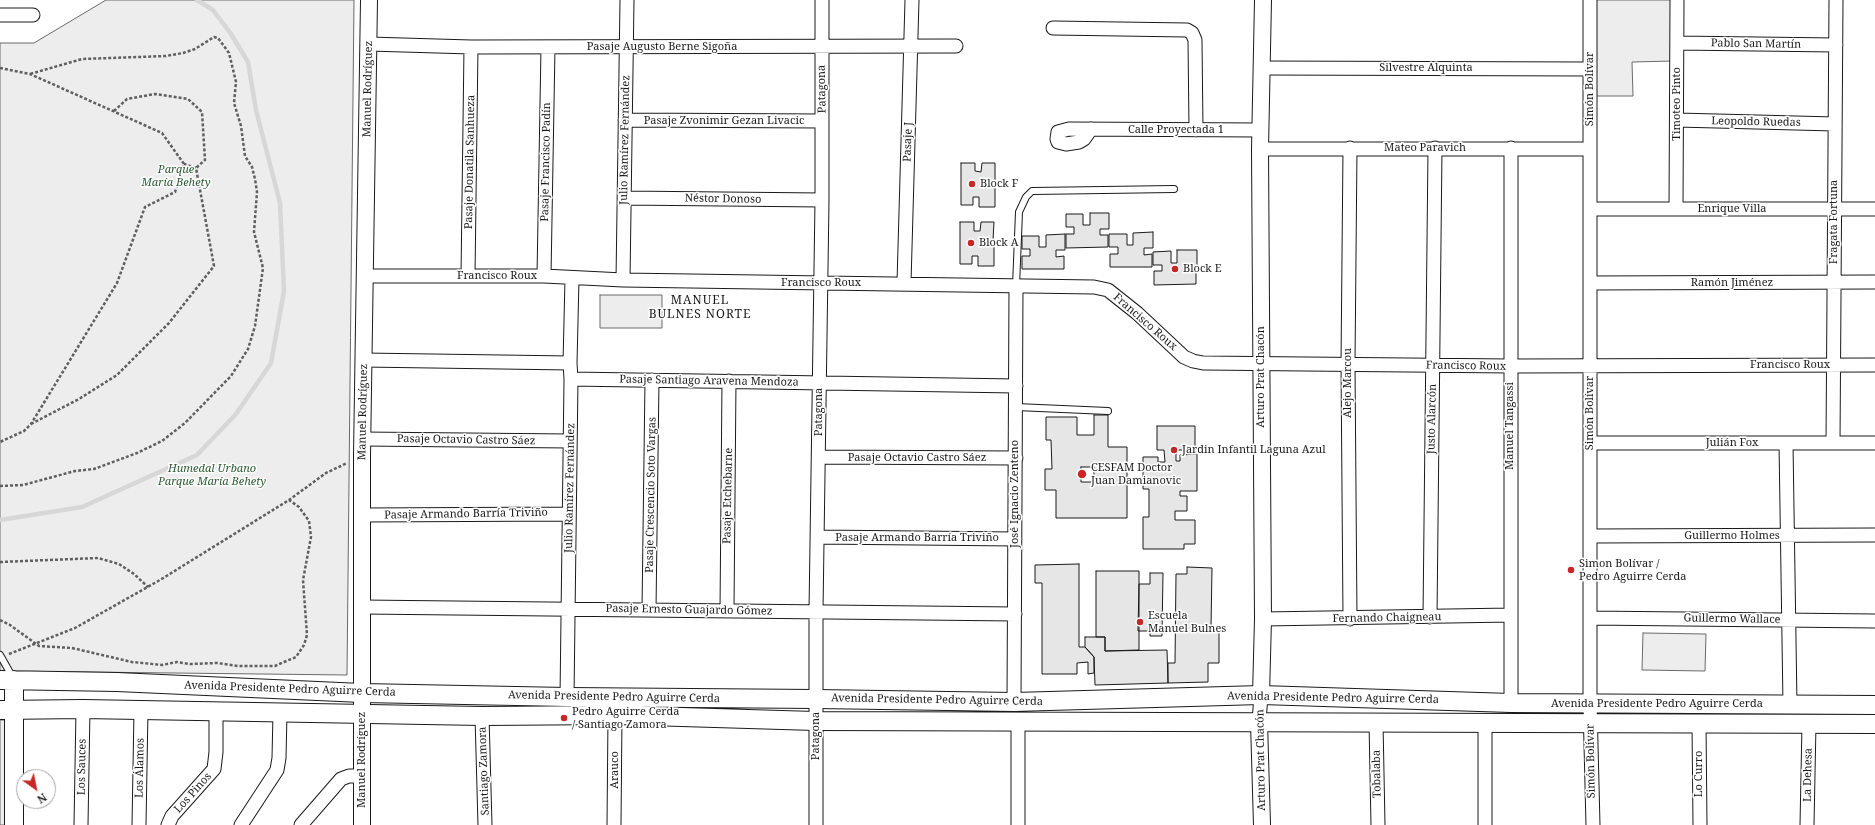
<!DOCTYPE html>
<html>
<head>
<meta charset="utf-8">
<style>
	body { margin:0 }
	#map { position:relative; width:1875px; height:825px; overflow:hidden; background:#fff; font-family:"Noto Serif",serif }
	canvas { display:block }
	.north { position:absolute; left:16px; top:769px; width:40px; height:40px; box-sizing:border-box; background:#fff; border:1px solid #a3a3a3; border-radius:50%; rotate:147deg; font-size:11px; font-weight:700; line-height:16px; text-align:center; color:#1a1a1a }
	.north::after { content:''; display:block; margin:auto; width:14px; height:18px; background:#c62828; clip-path:polygon(50% 0,100% 100%,50% 72%,0 100%) }
</style>
</head>
<body>
<div id="map">
<canvas width="1875" height="825"></canvas>
<div class="north">N</div>
</div>
<script>
const c = document.querySelector('canvas').getContext('2d');
c.lineJoin = 'round';
function fillPath(path, color) {
  c.fillStyle = color;
  c.fill(path, 'evenodd');
}
function poly(rows) {
  const path = new Path2D();
  for (const r of rows) {
    path.moveTo(r[0], r[1]);
    for (let i = 2; i < r.length; i += 2) path.lineTo(r[i], r[i + 1]);
  }
  return path;
}
function stroke(path, color, width, dash) {
  c.strokeStyle = color;
  c.lineWidth = width;
  c.lineCap = dash ? 'butt' : 'round';
  c.setLineDash(dash || []);
  c.stroke(path);
}
function drawText(font, color, halo, rows, align = 'center') {
  c.font = font + ' "Noto Serif",serif';
  c.lineWidth = 3;
  c.setLineDash([]);
  c.textBaseline = 'middle';
  c.strokeStyle = halo;
  c.fillStyle = color;
  for (const [text, x, y, turn = 0] of rows) {
    c.save();
    c.translate(x, y);
    c.rotate((+turn || 0) * Math.PI / 180);
    c.textAlign = isNaN(turn) ? turn : align;
    if (halo) c.strokeText(text, 0, 0);
    c.fillText(text, 0, 0);
    c.restore();
  }
}
const built = poly([
	[106,0,354,0,347,675,0,671,0,43,34,43,106,0],
	[1595,0,1672,0,1673,61,1632,62,1633,96,1596,96,1595,0],
	[600,295,662,295,662,328,600,328,600,295],
	[1643,633,1706,634,1705,671,1642,670,1643,633],
	[0,720,9,720,8,825,0,825,0,720]
]);
const stream = poly([
	[0,520,82,507,197,455,236,414,271,363,284,291,280,203,256,110,248,62,231,34,213,10,197,0]
]);
const building = poly([
	[961,163,975,163,975,171,981,172,982,163,995,163,995,181,983,181,983,187,995,187,995,207,979,207,979,197,973,197,973,205,961,205,961,163],
	[1090,213,1109,213,1109,229,1100,229,1100,235,1108,235,1108,247,1066,248,1066,234,1074,234,1074,227,1066,227,1066,214,1083,214,1083,225,1090,225,1090,213],
	[960,222,974,222,974,231,980,231,981,222,994,222,993,240,982,240,982,246,994,246,994,266,978,266,978,256,972,256,972,264,960,264,960,222],
	[1153,232,1153,248,1144,248,1144,255,1152,254,1152,267,1110,267,1110,254,1118,254,1118,247,1109,247,1109,234,1127,234,1127,245,1133,245,1133,233,1153,232],
	[1065,234,1065,250,1056,250,1056,257,1064,256,1064,269,1022,269,1022,256,1030,256,1030,249,1022,249,1022,236,1039,236,1039,247,1046,247,1046,235,1065,234],
	[1177,250,1197,250,1197,266,1188,266,1188,272,1196,272,1196,284,1154,285,1154,271,1162,271,1162,265,1153,265,1153,252,1171,251,1171,263,1177,263,1177,250],
	[1094,415,1108,415,1108,447,1127,447,1127,518,1056,518,1056,490,1045,490,1045,469,1052,469,1051,440,1046,440,1046,417,1077,417,1077,435,1094,435,1094,415],
	[1081,467,1094,467,1094,482,1081,482,1081,467],
	[1157,426,1195,426,1195,450,1176,450,1176,461,1180,461,1180,455,1197,454,1197,491,1180,491,1180,496,1187,496,1187,511,1175,511,1175,520,1195,520,1195,544,1184,544,1184,549,1143,549,1143,517,1149,517,1149,489,1143,489,1143,457,1158,457,1158,462,1165,462,1164,450,1157,450,1157,426],
	[1079,564,1079,647,1085,647,1094,657,1094,673,1088,674,1088,662,1077,663,1077,674,1042,674,1042,583,1035,583,1035,565,1079,564],
	[1187,567,1212,568,1211,628,1219,628,1219,663,1208,663,1208,682,1168,683,1168,663,1175,663,1176,574,1187,574,1187,567],
	[1096,571,1139,571,1139,650,1105,651,1105,637,1096,637,1096,571],
	[1150,573,1163,573,1162,636,1150,636,1150,631,1138,631,1139,584,1150,584,1150,573],
	[1085,637,1105,637,1105,651,1167,650,1168,683,1095,685,1094,657,1085,647,1085,637]
]);
const path = poly([
	[0,68,30,74,162,133,184,164,175,192,145,207,117,283,31,424,24,431,0,442],
	[114,111,127,99,155,94,188,99,202,112,205,160,196,168],
	[31,424,79,399,117,375,169,323,214,266,196,168,184,164],
	[0,486,23,485,75,471,94,469,137,453,162,441,185,423,231,376,248,349,255,326,263,268,254,232,257,192,255,179,252,167,245,156,241,126,234,103,236,82,229,53,218,38,214,37,195,49,183,53,166,56,82,59,30,74],
	[0,562,98,558,119,564,134,574,148,587],
	[0,620,10,625,39,646,72,648,132,662,162,665,177,662,190,664,217,663,238,666,275,666,284,662,296,657,304,645,307,635,303,580,311,537,309,521,299,507,289,500],
	[9,654,75,628,160,580,289,500,326,473,347,463]
]);
const service = poly([
	[1016,286,1019,212,1026,197,1032,191,1174,189],
	[1016,407,1108,411],
	[0,655,13,678]
]);
const minor = poly([
	[1590,0,1590,704,1593,825],
	[0,15,33,15],
	[1053,28,1187,30,1192,33,1195,40,1196,130],
	[1677,43,1836,45],
	[369,44,471,47,956,46],
	[1262,68,1590,69],
	[625,120,822,121],
	[1677,120,1835,124],
	[1091,129,1084,139,1079,142,1066,144,1058,142,1057,139,1058,132,1069,129,1260,130],
	[1260,149,1590,149],
	[624,198,822,200],
	[1590,209,1875,209],
	[1676,209,1677,0],
	[364,276,544,276,623,280,1094,287,1108,290,1137,313,1184,357,1193,361,1203,363,1510,366,1875,365],
	[468,276,471,47],
	[544,276,548,47],
	[623,280,627,0],
	[904,283,912,0],
	[1590,283,1875,282],
	[363,360,570,363],
	[571,379,1016,386],
	[362,439,570,441],
	[1590,443,1875,443],
	[1786,443,1790,705],
	[1833,443,1836,0],
	[819,457,1016,458],
	[363,515,569,514],
	[1590,536,1875,535],
	[818,537,1015,539],
	[362,607,1015,614],
	[649,610,652,380],
	[727,610,729,381],
	[1430,617,1435,148],
	[1590,618,1875,621],
	[1263,619,1511,615],
	[1350,619,1348,364,1350,148],
	[567,697,571,379,570,363,572,279],
	[1014,702,1016,286],
	[1511,703,1511,148],
	[482,716,485,825],
	[1018,722,1018,825],
	[1259,722,1261,695],
	[1376,722,1378,825],
	[1485,723,1485,825],
	[1699,723,1700,825],
	[81,825,83,709],
	[139,825,141,710],
	[168,825,172,816,214,769,216,752,216,711],
	[241,825,277,770,279,758,280,713],
	[301,825,341,779,349,776,361,776],
	[614,825,615,715],
	[816,825,816,611,822,200,822,0],
	[1807,825,1809,724]
]);
const tertiary = poly([
	[1261,695,1263,619,1260,149,1263,0],
	[1259,722,1262,825],
	[362,825,362,455,369,0]
]);
const secondary = poly([
	[0,680,117,682,362,693,567,697,816,699,1014,702,1261,695,1511,703,1875,705],
	[0,710,83,709,482,716,615,715,815,721,1875,724],
	[14,825,14,680]
]);
const markers = [
	[972,184,4,"#c62828"],
	[971,243,4,"#c62828"],
	[1175,269,4,"#c62828"],
	[1174,450,4,"#c62828"],
	[1082,474,5,"#c62828"],
	[1571,570,4,"#c62828"],
	[1140,622,4,"#c62828"],
	[564,718,4,"#c62828"]
];
const streetNames = [
	["Pablo San Martín",1756,44,1],
	["Pasaje Augusto Berne Sigoña",662,47],
	["Silvestre Alquinta",1426,68],
	["Manuel Rodríguez",368,89,-89],
	["Patagona",822,89,-91],
	["Simón Bolívar",1590,89,-90],
	["Timoteo Pinto",1677,104,-90],
	["Pasaje Zvonimir Gezan Livacic",724,121],
	["Leopoldo Ruedas",1756,122,1],
	["Calle Proyectada 1",1176,130],
	["Julio Ramírez Fernández",625,140,-89],
	["Pasaje J",908,142,-88],
	["Mateo Paravich",1425,148],
	["Pasaje Donatila Sanhueza",470,162,-89],
	["Pasaje Francisco Padín",546,162,-89],
	["Néstor Donoso",723,199,1],
	["Enrique Villa",1732,209],
	["Fragata Fortuna",1834,222,-90],
	["Francisco Roux",497,276],
	["Francisco Roux",821,283],
	["Ramón Jiménez",1732,283],
	["Francisco Roux",1145,322,41],
	["Francisco Roux",1790,365],
	["Francisco Roux",1466,366,1],
	["Arturo Prat Chacón",1261,377,-90],
	["Pasaje Santiago Aravena Mendoza",709,381,1],
	["Alejo Marcou",1348,383,-90],
	["Manuel Rodríguez",363,412,-89],
	["Patagona",819,412,-90],
	["Simón Bolívar",1590,413,-90],
	["Justo Alarcón",1432,419,-89],
	["Manuel Tangassi",1510,426,-90],
	["Pasaje Octavio Castro Sáez",466,440,1],
	["Julián Fox",1732,443],
	["Pasaje Octavio Castro Sáez",917,458],
	["Julio Ramírez Fernández",570,488,-89],
	["José Ignacio Zenteno",1015,494,-90],
	["Pasaje Crescencio Soto Vargas",651,495,-89],
	["Pasaje Etchebarne",728,496,-89],
	["Pasaje Armando Barría Triviño",466,514,-1],
	["Guillermo Holmes",1732,536],
	["Pasaje Armando Barría Triviño",917,538],
	["Pasaje Ernesto Guajardo Gómez",689,610,1],
	["Fernando Chaigneau",1387,618,-1],
	["Guillermo Wallace",1732,619,1],
	["Avenida Presidente Pedro Aguirre Cerda",290,689,2],
	["Avenida Presidente Pedro Aguirre Cerda",614,697,1],
	["Avenida Presidente Pedro Aguirre Cerda",1333,698,1],
	["Avenida Presidente Pedro Aguirre Cerda",937,700,1],
	["Avenida Presidente Pedro Aguirre Cerda",1657,704],
	["Patagona",816,736,-90],
	["Manuel Rodríguez",362,760,-90],
	["Arturo Prat Chacón",1261,760,-91],
	["Simón Bolívar",1591,761,-91],
	["Los Sauces",82,767,-89],
	["Los Álamos",140,768,-89],
	["Arauco",615,770,-90],
	["Santiago Zamora",484,771,-92],
	["Tobalaba",1377,774,-91],
	["Lo Curro",1699,774,-90],
	["La Dehesa",1808,775,-89],
	["Los Pinos",193,793,-48]
];
const parkNames = [
	["Parque",176,170],
	["María Behety",176,183],
	["Humedal Urbano",212,469],
	["Parque María Behety",212,482]
];
const poiNames = [
	["Block F",980,184],
	["Block A",979,243],
	["Block E",1183,269],
	["Jardin Infantil Laguna Azul",1182,450],
	["CESFAM Doctor",1091,468],
	["Juan Damianovic",1091,481],
	["Simon Bolívar /",1579,564],
	["Pedro Aguirre Cerda",1579,577],
	["Escuela",1148,616],
	["Manuel Bulnes",1148,629],
	["Pedro Aguirre Cerda",572,712],
	["/ Santiago Zamora",572,725]
];
const neighbourhoodNames = [
	["MANUEL",700,301],
	["BULNES NORTE",700,315]
];
fillPath(built, '#ededed');
stroke(built, '#6a6a6a', 1);
stroke(stream, '#d7d7d7', 4.5);
fillPath(building, '#e6e6e6');
stroke(building, '#1a1a1a', 1);
stroke(service, '#1a1a1a', 8);
stroke(minor, '#1a1a1a', 15);
stroke(tertiary, '#1a1a1a', 18);
stroke(secondary, '#1a1a1a', 20);
stroke(path, '#5f5f5f', 2.5, [3, 2]);
stroke(service, '#fff', 6);
stroke(minor, '#fff', 13);
stroke(tertiary, '#fff', 16);
stroke(secondary, '#fff', 18);
for (const [x, y, r, color] of markers) {
  const dot = new Path2D();
  dot.arc(x, y, r, 0, 2 * Math.PI);
  c.fillStyle = color;
  c.fill(dot);
  stroke(dot, '#fff', 1.5);
}
drawText('11px', '#1a1a1a', '#fff', streetNames);
drawText('italic 11px', '#2b5a34', '#fff', parkNames);
drawText('11px', '#1a1a1a', '#fff', poiNames, 'left');
c.letterSpacing = '1px';
drawText('12px', '#1a1a1a', '#fff', neighbourhoodNames);
c.letterSpacing = '0px';
</script>
</body>
</html>
